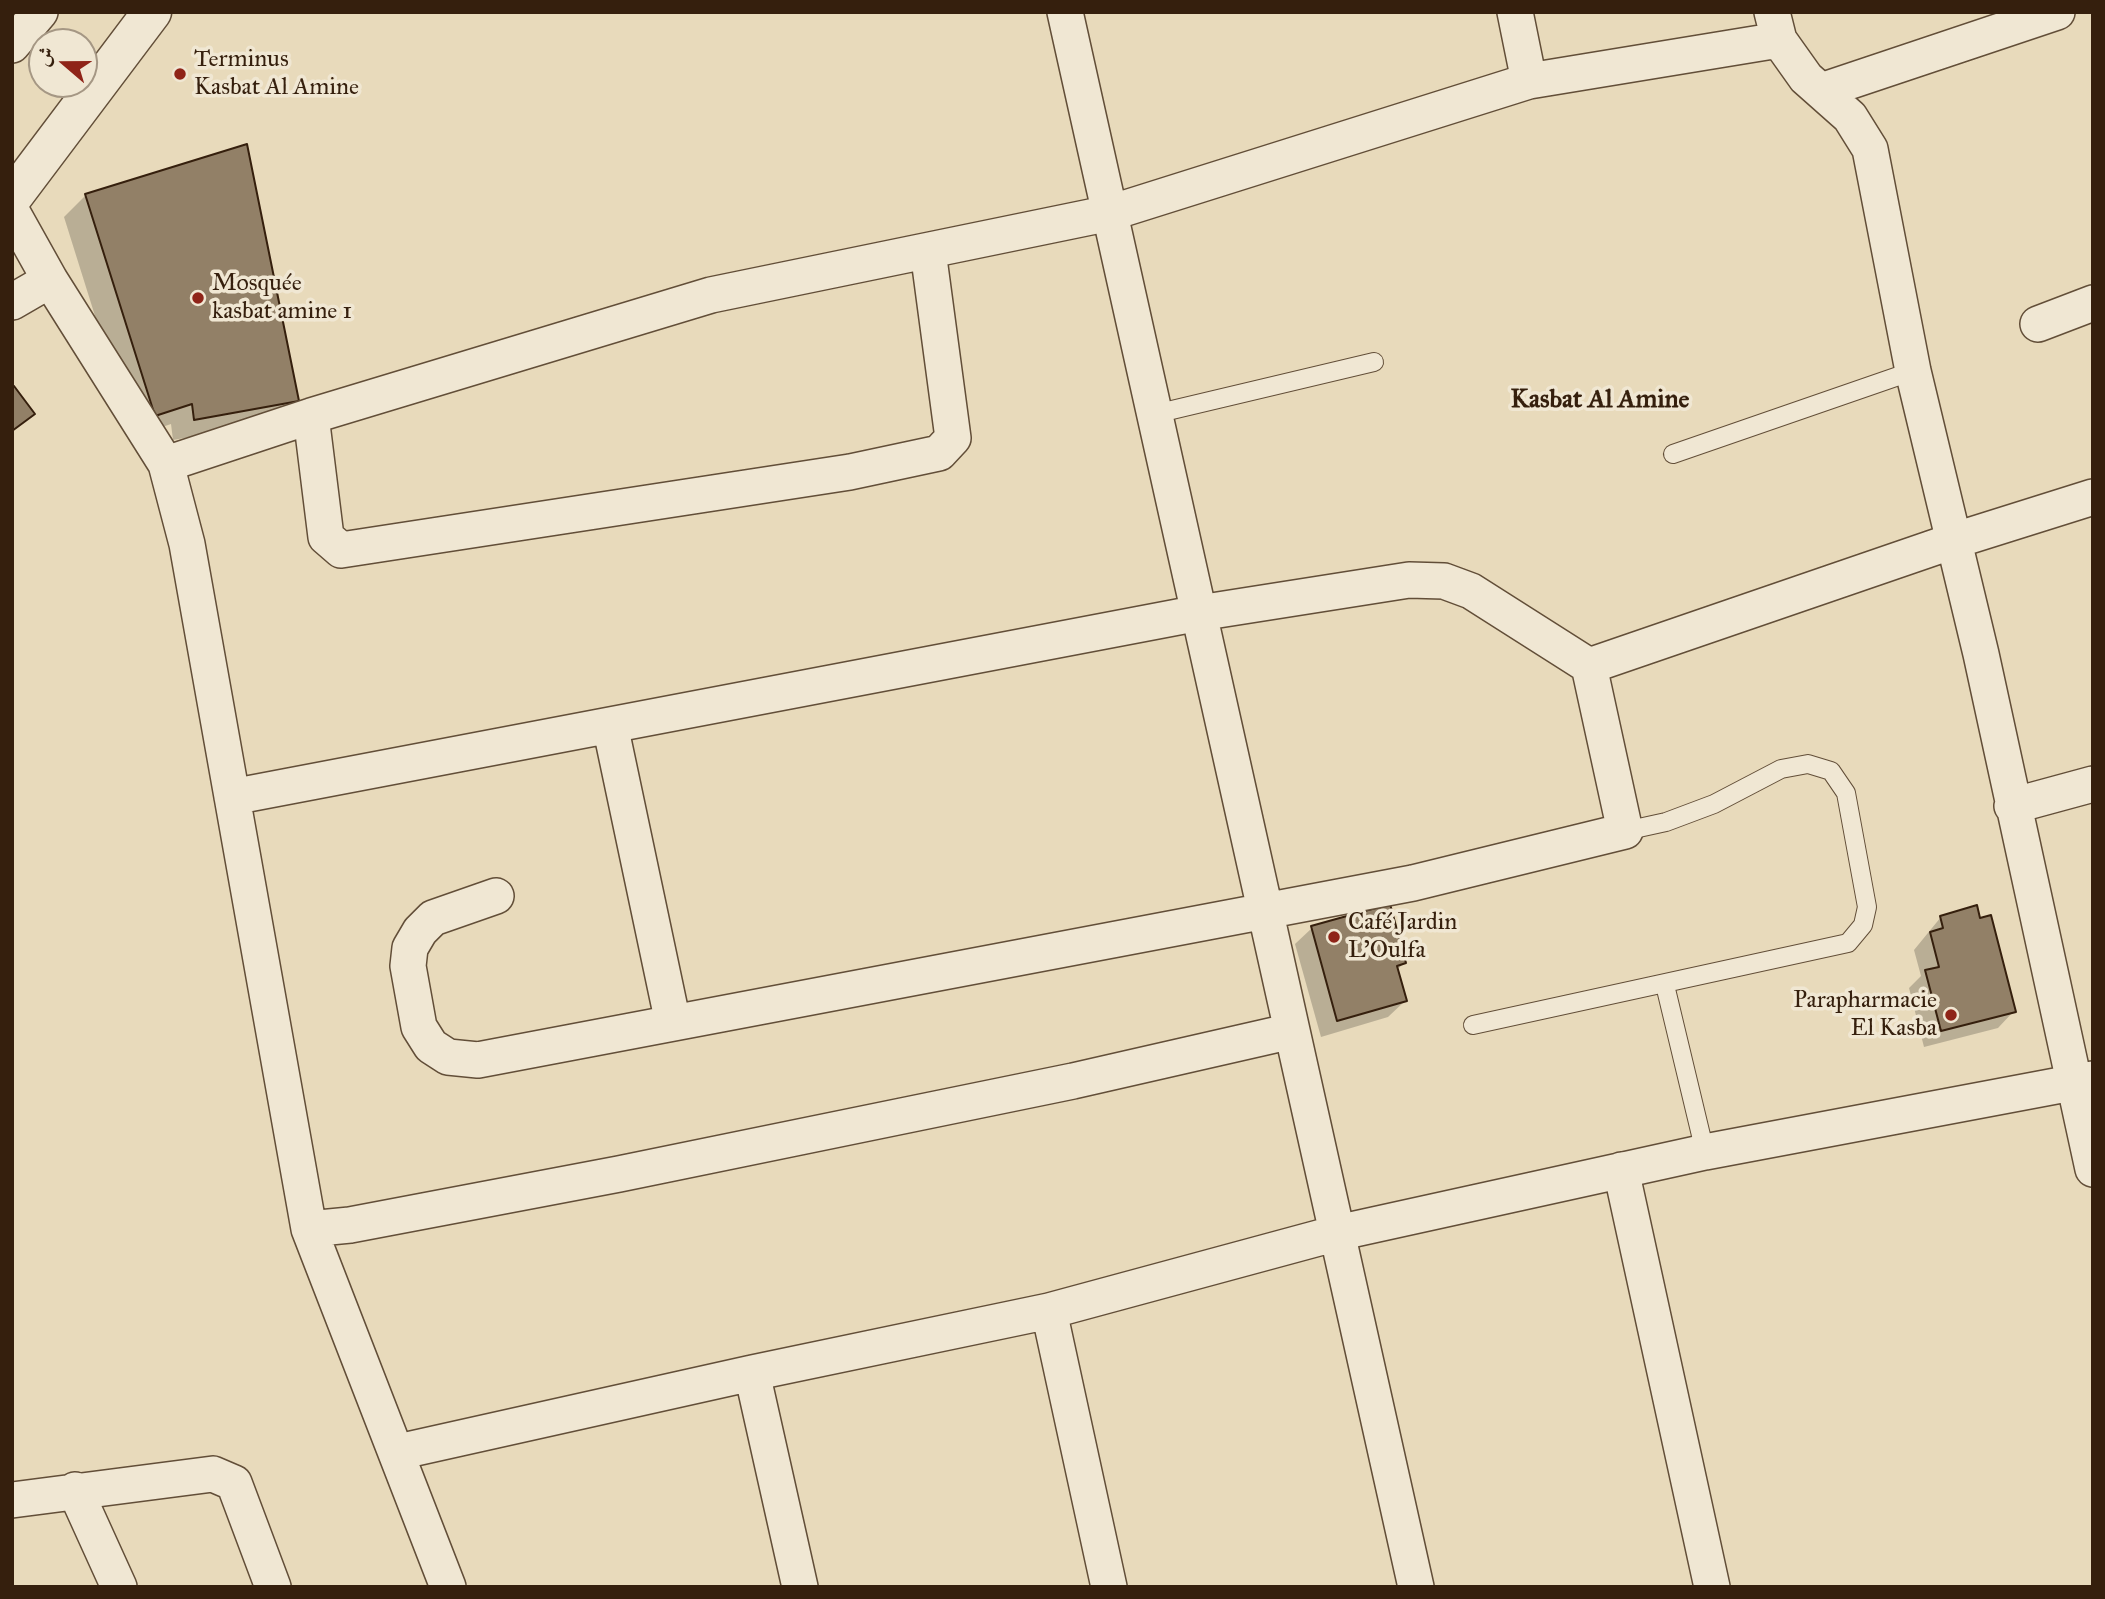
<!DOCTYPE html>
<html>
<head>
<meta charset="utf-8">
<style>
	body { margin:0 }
	#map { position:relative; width:2105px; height:1599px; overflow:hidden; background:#e8dabb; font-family:"IM FELL Great Primer",Amiri,serif }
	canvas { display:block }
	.frame { position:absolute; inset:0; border:14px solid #351f0d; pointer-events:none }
	.north { position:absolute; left:28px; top:28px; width:70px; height:70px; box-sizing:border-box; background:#f0e7d3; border:2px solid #a59784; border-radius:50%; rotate:290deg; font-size:19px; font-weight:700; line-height:28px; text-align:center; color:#351f0d }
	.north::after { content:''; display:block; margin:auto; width:24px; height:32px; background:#8f2418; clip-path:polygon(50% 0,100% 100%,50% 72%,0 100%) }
</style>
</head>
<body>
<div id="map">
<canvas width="2105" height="1599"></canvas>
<div class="frame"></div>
<div class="north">ش</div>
</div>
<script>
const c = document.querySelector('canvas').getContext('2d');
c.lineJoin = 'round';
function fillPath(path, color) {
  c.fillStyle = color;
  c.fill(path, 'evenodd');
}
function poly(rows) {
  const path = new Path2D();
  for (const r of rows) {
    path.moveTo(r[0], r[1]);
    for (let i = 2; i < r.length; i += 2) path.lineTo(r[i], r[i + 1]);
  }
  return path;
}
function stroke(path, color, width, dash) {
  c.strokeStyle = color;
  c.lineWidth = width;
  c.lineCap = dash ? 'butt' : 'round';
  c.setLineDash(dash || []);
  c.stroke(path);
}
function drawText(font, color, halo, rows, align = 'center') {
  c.font = font + ' "IM FELL Great Primer",serif';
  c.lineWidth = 7;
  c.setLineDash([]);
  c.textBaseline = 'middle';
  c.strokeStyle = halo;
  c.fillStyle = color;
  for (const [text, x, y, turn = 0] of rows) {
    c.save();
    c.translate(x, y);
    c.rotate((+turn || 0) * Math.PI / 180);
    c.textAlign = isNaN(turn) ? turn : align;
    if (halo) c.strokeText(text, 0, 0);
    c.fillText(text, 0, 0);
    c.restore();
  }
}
const shadow = poly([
	[86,195,297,401,276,422,173,440,171,424,133,437,64,217],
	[1941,917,2014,1011,1998,1028,1924,1047,1909,988,1921,976,1914,950],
	[1312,928,1404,963,1396,971,1405,1001,1388,1017,1321,1037,1295,944]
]);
const building = poly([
	[247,144,299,401,194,420,192,404,155,416,85,194,247,144],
	[14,386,35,414,12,431,12,387,14,386],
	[1390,904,1406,963,1397,966,1407,1001,1337,1021,1311,926,1390,904],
	[1977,905,1980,918,1991,915,2016,1012,1941,1031,1925,970,1939,967,1930,932,1943,928,1940,916,1977,905]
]);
const service = poly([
	[1155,414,1374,362],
	[1673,454,1913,371],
	[1665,985,1705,1152],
	[1473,1025,1848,943,1863,925,1867,907,1846,793,1831,771,1808,764,1781,769,1714,804,1666,822,1625,831]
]);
const minor = poly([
	[1065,12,1416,1587],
	[1515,12,1529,81],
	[1772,12,1779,40,1806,78,1850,117,1870,149,1913,371,1981,654,2093,1169],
	[12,45,40,12],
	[1821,91,2057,12],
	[12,212,50,280,166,464,187,544,309,1229,448,1587],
	[12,302,50,280],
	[2038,324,2093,303],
	[311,416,326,537,341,550,850,472,939,453,953,438,928,251],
	[166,464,311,416,711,295,1110,213,1529,81,1779,40],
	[610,725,673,1023],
	[232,797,1199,613,1409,580,1444,581,1471,591,1589,666,1953,541,2093,497],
	[2012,806,2093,784],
	[496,896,433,918,420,931,410,948,408,966,419,1027,431,1046,448,1057,478,1060,1413,883,1625,831,1589,666],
	[1621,1170,1712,1587],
	[309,1229,350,1225,619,1174,1073,1081,1292,1031],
	[1049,1311,1109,1587],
	[752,1373,800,1587],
	[398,1452,752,1373,1049,1311,1337,1233,1705,1152,2093,1079],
	[75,1490,119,1587],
	[12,1500,213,1474,234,1483,273,1587]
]);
const tertiary = poly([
	[12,198,152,12]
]);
const markers = [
	[180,74,7,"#8f2418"],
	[198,298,7,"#8f2418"],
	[1334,937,7,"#8f2418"],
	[1951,1015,7,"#8f2418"]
];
const poiNames = [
	["Terminus",194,60],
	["Kasbat Al Amine",194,88],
	["Mosquée",212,284],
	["kasbat amine 1",212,312],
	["Café Jardin",1348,923],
	["L'Oulfa",1348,951],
	["Parapharmacie",1937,1001,"right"],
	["El Kasba",1937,1029,"right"]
];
const neighbourhoodNames = [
	["Kasbat Al Amine",1600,401]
];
fillPath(shadow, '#0003');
fillPath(building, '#928067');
stroke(building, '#351f0d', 2);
stroke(service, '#624e38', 20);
stroke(minor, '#624e38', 38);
stroke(tertiary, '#624e38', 41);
stroke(service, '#f0e7d3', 18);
stroke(minor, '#f0e7d3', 35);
stroke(tertiary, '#f0e7d3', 38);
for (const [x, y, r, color] of markers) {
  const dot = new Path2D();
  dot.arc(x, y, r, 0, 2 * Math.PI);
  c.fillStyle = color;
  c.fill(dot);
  stroke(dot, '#f0e7d3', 2.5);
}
drawText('24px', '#351f0d', '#f0e7d3', poiNames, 'left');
drawText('bold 26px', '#351f0d', '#f0e7d3', neighbourhoodNames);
</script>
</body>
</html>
